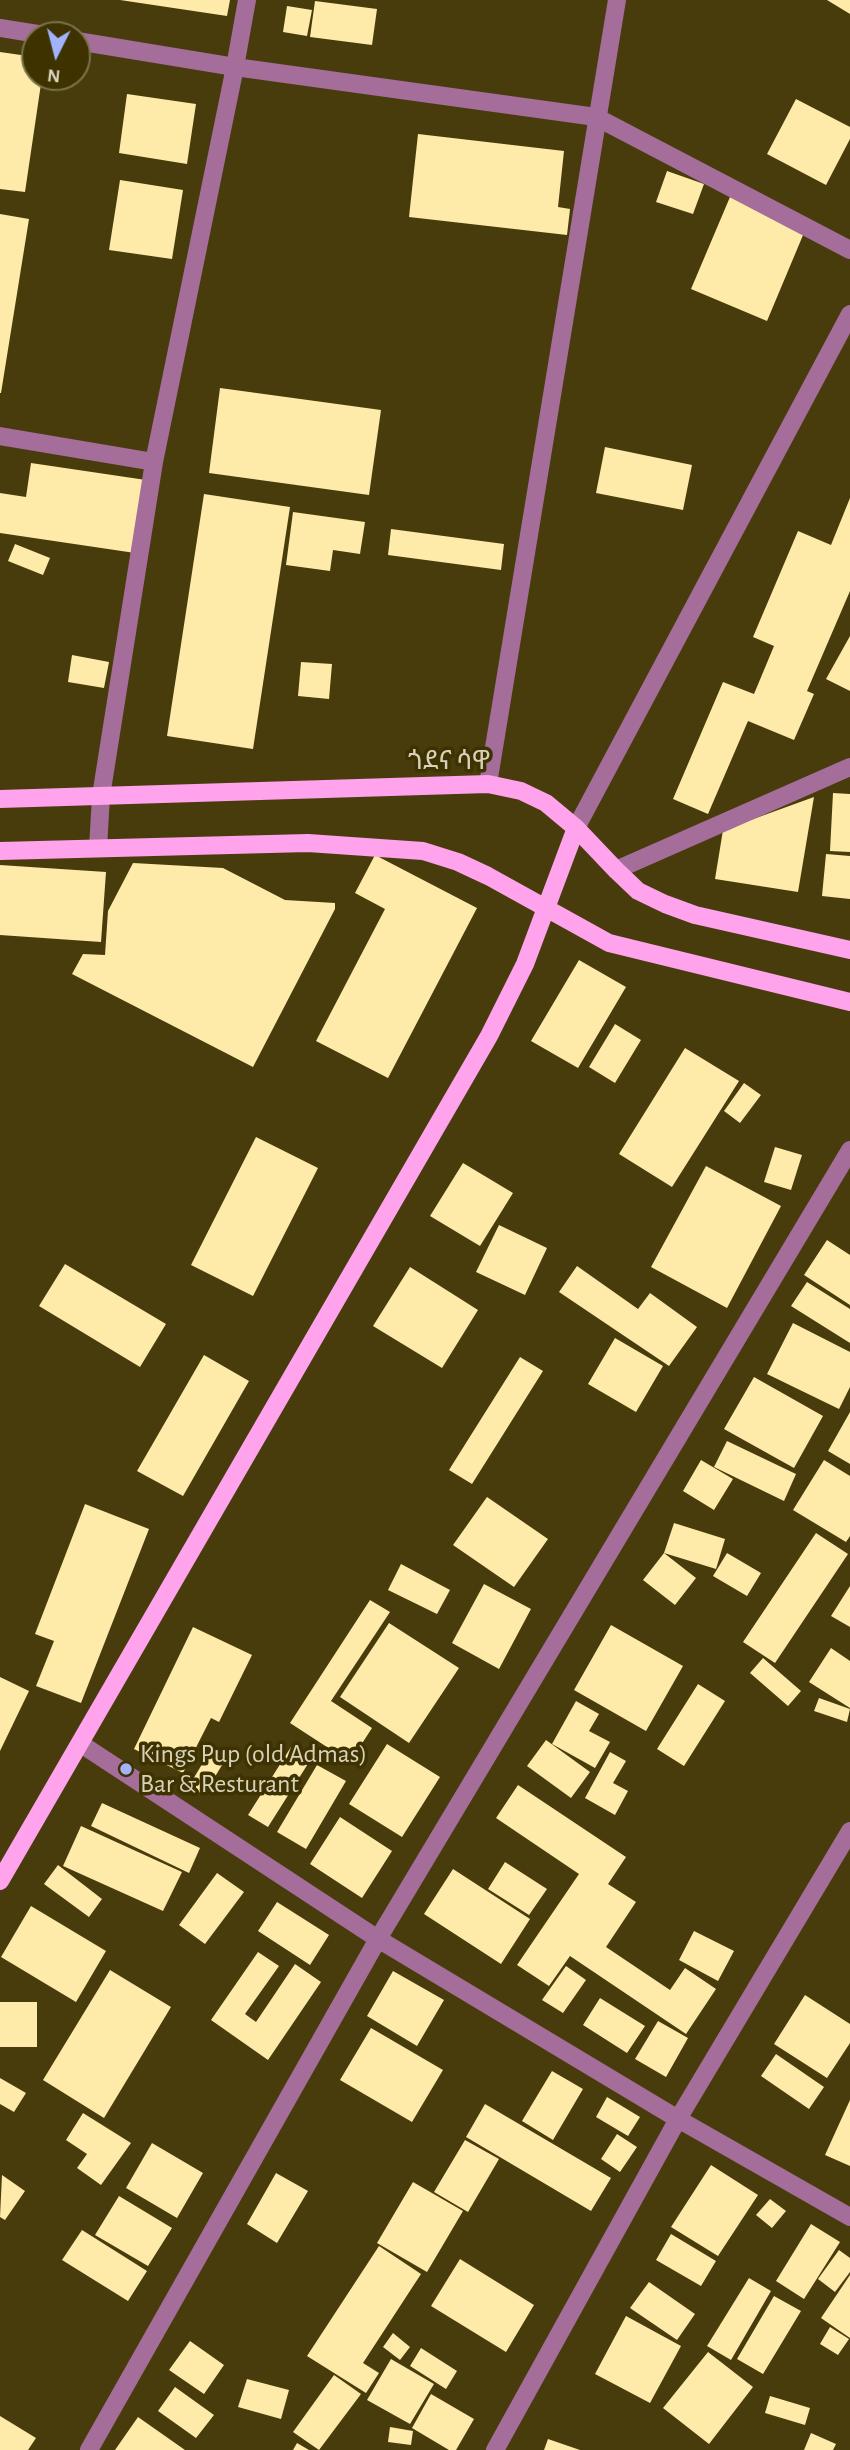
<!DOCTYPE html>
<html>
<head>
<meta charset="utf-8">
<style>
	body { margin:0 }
	#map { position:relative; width:850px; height:2450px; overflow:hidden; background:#483c0d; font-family:"Alegreya Sans",sans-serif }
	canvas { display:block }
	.north { position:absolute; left:21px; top:21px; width:70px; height:70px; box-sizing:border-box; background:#3d3200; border:2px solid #7b724a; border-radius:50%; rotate:186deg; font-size:19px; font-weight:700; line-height:28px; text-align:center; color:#d8d2ba }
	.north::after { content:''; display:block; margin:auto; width:24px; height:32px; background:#a2b2fd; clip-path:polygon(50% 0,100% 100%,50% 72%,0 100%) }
</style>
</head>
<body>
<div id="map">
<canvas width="850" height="2450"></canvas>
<div class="north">N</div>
</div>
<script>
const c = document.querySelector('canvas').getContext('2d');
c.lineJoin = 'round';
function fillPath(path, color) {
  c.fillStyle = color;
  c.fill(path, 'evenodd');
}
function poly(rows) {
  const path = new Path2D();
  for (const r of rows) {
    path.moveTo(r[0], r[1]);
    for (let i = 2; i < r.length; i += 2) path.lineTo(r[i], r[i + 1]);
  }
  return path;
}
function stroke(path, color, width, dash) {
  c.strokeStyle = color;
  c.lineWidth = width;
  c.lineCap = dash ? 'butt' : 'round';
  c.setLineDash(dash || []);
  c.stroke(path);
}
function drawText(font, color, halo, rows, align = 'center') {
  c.font = font + ' "Alegreya Sans","Noto Sans Ethiopic",sans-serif';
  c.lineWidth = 7;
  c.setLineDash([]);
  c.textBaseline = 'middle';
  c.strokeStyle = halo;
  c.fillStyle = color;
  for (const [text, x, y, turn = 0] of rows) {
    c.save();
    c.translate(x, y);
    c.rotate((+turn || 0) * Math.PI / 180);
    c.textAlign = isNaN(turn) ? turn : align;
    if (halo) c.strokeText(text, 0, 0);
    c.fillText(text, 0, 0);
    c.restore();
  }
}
const building = poly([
	[120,0,230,0,227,16],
	[827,0,850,0,850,14],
	[315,1,377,9,372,45,310,37],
	[287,6,312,10,307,36,283,32],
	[0,52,35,57,35,77,42,77,25,192,0,189],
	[127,94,196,104,187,164,119,153],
	[796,99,850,127,850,139,826,185,767,154],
	[418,134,564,151,558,207,570,209,567,235,409,217],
	[667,171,704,184,693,214,656,202],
	[120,180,183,190,172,259,109,250],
	[730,197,806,228,767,321,691,289],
	[0,214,29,219,1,393,0,393],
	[220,388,381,410,369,495,209,473],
	[605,447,692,465,683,510,596,493],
	[31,463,146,480,135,553,0,533,0,493,26,497],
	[204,494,290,507,253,749,167,736],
	[850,498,850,591,807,691,814,694,794,740,748,721,708,814,673,799,723,682,754,694,774,646,753,637,798,531,831,545],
	[293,512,365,522,360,554,333,550,330,571,286,565],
	[391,529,504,544,501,570,388,555],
	[15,544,50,558,43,575,8,561],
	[850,636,850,691,826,679],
	[72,655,109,662,104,688,68,682],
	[301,662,332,664,329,699,298,696],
	[833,793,850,794,850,852,830,851],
	[814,797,798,892,715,879,723,830],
	[826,854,850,856,850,899,822,896],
	[375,855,477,908,388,1078,316,1041,385,909,355,893],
	[133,863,223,868,285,900,335,903,335,909,253,1067,72,974,83,954,105,955,108,911],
	[0,865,106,872,101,942,0,935],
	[579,960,626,987,578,1068,531,1041],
	[615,1024,641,1040,615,1083,589,1067],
	[685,1048,739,1081,672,1187,619,1154],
	[744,1083,761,1095,740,1123,724,1111],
	[256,1137,318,1168,253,1296,191,1265],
	[775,1147,802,1155,791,1190,764,1182],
	[463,1163,513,1193,480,1246,430,1216],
	[706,1166,781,1206,727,1308,651,1267],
	[499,1225,547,1248,525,1295,476,1272],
	[827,1240,850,1255,850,1305,804,1275],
	[65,1264,166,1324,140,1367,39,1306],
	[577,1266,638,1309,650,1293,697,1327,669,1366,559,1292],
	[410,1267,478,1310,442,1368,373,1326],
	[807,1282,850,1309,850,1343,791,1306],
	[793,1323,850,1352,850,1387,839,1409,767,1374],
	[615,1338,663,1366,636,1412,588,1384],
	[204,1355,249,1381,183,1496,137,1471],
	[520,1357,543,1371,472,1484,449,1470],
	[754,1377,823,1416,794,1468,724,1429],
	[850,1412,850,1464,828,1451],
	[727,1441,796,1474,784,1501,714,1467],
	[701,1460,733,1479,714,1510,683,1491],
	[824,1460,850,1476,850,1536,846,1542,793,1510],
	[487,1497,548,1539,514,1587,453,1545],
	[85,1504,149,1529,81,1703,36,1686,54,1641,35,1634],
	[674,1523,725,1539,716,1569,664,1553],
	[816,1533,848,1554,775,1663,743,1642],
	[664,1553,696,1578,675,1605,643,1580],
	[727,1553,761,1573,747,1596,713,1576],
	[401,1564,450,1590,437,1614,388,1590],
	[484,1584,531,1609,499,1669,452,1643],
	[850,1586,850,1627,831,1616],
	[370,1600,390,1612,331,1701,372,1728,350,1762,290,1723],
	[389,1623,459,1668,409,1743,340,1697],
	[611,1625,683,1666,646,1731,574,1690],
	[193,1627,252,1655,219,1722,211,1718,183,1773,134,1749],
	[831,1648,850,1661,850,1708,809,1682],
	[763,1658,801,1691,788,1706,750,1673],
	[0,1677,29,1691,0,1751],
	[698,1684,725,1701,684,1766,657,1749],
	[819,1698,850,1709,847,1722,814,1711],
	[576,1701,599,1714,589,1731,610,1742,595,1768,552,1744],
	[546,1740,590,1772,571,1798,527,1766],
	[387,1744,440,1777,402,1837,349,1804],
	[291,1747,311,1759,268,1827,248,1815],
	[210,1751,225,1760,204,1795,189,1786],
	[610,1752,626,1761,613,1783,628,1791,615,1815,585,1798],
	[317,1765,346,1781,306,1849,277,1832],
	[518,1785,626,1857,608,1884,636,1902,606,1947,670,1990,685,1968,716,1989,686,2034,570,1956,549,1986,517,1965,579,1874,496,1818],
	[102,1803,200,1848,189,1873,91,1826],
	[340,1817,392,1851,362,1898,310,1864],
	[81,1826,182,1872,163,1911,63,1866],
	[505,1862,547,1889,529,1915,488,1889],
	[58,1865,102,1899,89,1917,44,1884],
	[453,1869,530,1919,501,1964,424,1914],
	[217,1873,244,1892,205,1944,179,1925],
	[277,1902,329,1935,310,1965,258,1931],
	[31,1906,106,1951,76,2002,1,1957],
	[694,1931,734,1951,718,1981,679,1960],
	[258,1952,279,1966,245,2014,256,2022,295,1964,321,1982,268,2060,211,2020],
	[566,1966,586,1980,563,2013,542,2000],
	[110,1970,171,2007,104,2118,43,2080],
	[393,1971,444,2000,417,2046,367,2016],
	[805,1995,850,2024,850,2043,827,2078,774,2044],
	[600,1998,645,2026,627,2053,583,2025],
	[0,2002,37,2002,37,2047,0,2047],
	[658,2021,688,2038,666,2077,635,2059],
	[371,2028,443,2070,412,2122,340,2080],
	[776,2054,824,2087,809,2109,761,2076],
	[552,2071,583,2089,553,2140,522,2121],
	[0,2078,26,2093,14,2112,0,2104],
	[607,2097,640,2117,628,2136,596,2117],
	[850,2100,850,2166,825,2155],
	[485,2104,611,2178,591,2211,466,2137],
	[83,2113,131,2143,101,2185,77,2168,87,2154,66,2140],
	[617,2134,637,2147,620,2172,601,2159],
	[465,2140,499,2159,468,2212,434,2192],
	[152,2143,203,2173,177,2218,126,2188],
	[711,2165,758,2195,718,2256,671,2227],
	[276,2173,308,2191,277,2243,247,2224],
	[2,2175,25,2191,5,2220,0,2217],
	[413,2182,463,2211,427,2272,377,2243],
	[119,2196,172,2228,148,2266,95,2235],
	[770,2199,786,2211,772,2228,756,2215],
	[811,2224,840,2242,804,2299,776,2281],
	[82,2230,147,2271,128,2301,62,2260],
	[671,2234,716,2261,701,2286,656,2260],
	[379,2246,421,2274,363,2363,379,2373,366,2393,307,2356],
	[839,2250,850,2258,850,2272,835,2292,818,2279],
	[460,2259,534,2305,506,2352,431,2306],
	[850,2275,850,2338,821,2318],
	[749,2278,771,2291,731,2360,707,2346],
	[649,2282,695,2314,677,2340,630,2308],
	[774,2296,801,2311,763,2374,737,2359],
	[626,2316,681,2346,650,2403,595,2374],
	[830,2327,849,2339,838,2355,820,2344],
	[393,2333,410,2347,400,2360,383,2347],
	[190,2341,224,2365,204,2394,169,2370],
	[421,2348,457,2371,446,2389,410,2366],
	[708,2352,753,2387,709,2444,663,2408],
	[391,2359,434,2384,410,2424,367,2400],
	[334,2375,361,2394,319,2450,293,2432],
	[247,2379,289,2390,281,2419,238,2407],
	[175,2387,214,2415,196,2438,158,2411],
	[431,2394,474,2419,456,2450,449,2450,412,2428],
	[770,2396,810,2408,805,2425,765,2413],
	[0,2416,36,2438,28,2450,0,2450],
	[138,2417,185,2450,115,2450],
	[390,2427,413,2431,411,2445,388,2442],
	[811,2433,836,2444,833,2450,804,2450],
	[548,2439,580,2450,544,2450],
	[297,2443,309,2450,293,2450]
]);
const minor = poly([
	[0,28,44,35],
	[77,41,235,67,596,117,850,250],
	[0,436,154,462],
	[488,784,617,0],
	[576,828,850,314],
	[98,848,101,796,154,462,235,67,247,0],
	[616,870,850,767],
	[81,1744,378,1939,678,2119,850,2217],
	[89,2450,378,1939,850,1150],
	[495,2450,678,2119,850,1831]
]);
const major = poly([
	[0,799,488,784,521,791,546,803,576,828,616,870,638,891,665,904,695,915,850,950],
	[0,851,308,843,423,851,458,862,488,876,609,943,850,1002],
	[0,1881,489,1036,525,964,576,828]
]);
const markers = [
	[126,1769,7,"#a2b2fd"]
];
const streetNames = [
	["ጎደና ሳዋ",449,761]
];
const poiNames = [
	["Kings Pup (old Admas)",140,1754],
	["Bar & Resturant",140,1784]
];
fillPath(building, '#feeba9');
stroke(minor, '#a56d99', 18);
stroke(major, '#fea3ec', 18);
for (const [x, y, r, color] of markers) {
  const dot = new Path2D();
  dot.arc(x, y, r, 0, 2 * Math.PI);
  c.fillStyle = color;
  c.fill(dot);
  stroke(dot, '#3d3200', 2.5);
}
drawText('26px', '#d8d2ba', '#3d3200', streetNames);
drawText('26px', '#d8d2ba', '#3d3200', poiNames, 'left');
</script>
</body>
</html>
